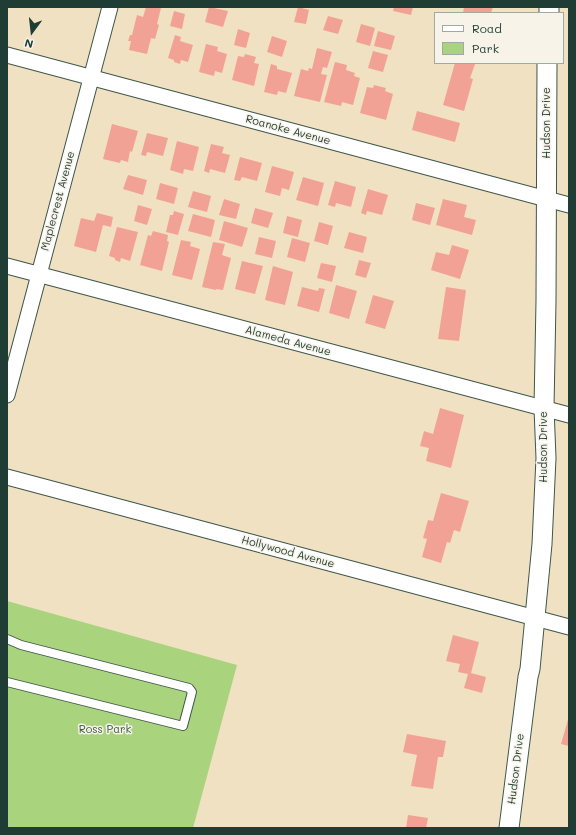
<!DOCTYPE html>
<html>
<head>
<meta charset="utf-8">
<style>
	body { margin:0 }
	#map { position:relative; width:576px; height:835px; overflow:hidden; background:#f0e1c2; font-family:Mali,sans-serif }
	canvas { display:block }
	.frame { position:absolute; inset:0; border:8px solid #1f3d34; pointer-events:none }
	.legend { position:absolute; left:434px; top:12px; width:130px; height:52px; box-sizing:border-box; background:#f7f3e8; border:1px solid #a1aaa0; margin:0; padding:5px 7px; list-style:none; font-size:12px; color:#1f3d34 }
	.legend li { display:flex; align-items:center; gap:8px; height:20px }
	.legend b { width:20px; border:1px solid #a1aaa0 }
	.north { position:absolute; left:12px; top:12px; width:40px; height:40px; -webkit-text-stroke:3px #f7f3e8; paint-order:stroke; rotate:195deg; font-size:11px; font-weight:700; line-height:16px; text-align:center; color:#1f3d34 }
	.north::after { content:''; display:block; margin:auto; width:14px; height:18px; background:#1f3d34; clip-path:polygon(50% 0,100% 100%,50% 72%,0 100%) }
</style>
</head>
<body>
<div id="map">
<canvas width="576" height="835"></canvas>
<div class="frame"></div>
<ul class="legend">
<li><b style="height:5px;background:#fff"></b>Road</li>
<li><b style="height:11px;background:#aad37d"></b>Park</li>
</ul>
<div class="north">N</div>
</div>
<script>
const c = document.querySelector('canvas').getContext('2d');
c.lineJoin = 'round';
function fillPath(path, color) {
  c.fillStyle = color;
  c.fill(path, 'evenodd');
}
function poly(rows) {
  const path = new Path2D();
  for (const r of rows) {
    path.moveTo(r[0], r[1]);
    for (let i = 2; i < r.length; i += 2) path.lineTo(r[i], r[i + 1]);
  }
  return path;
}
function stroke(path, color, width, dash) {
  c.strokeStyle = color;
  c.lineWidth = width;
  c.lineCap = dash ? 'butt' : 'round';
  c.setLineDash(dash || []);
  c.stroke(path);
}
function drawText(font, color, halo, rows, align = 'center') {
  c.font = font + ' Mali,sans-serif';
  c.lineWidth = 3;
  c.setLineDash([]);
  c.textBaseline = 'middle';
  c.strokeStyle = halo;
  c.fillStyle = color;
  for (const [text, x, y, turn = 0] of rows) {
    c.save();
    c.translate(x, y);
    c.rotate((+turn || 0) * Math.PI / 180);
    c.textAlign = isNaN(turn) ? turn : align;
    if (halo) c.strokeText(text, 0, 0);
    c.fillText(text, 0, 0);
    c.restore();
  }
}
const green = poly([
	[7,601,237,665,193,828,7,828]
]);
const building = poly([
	[146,7,161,8,157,24,159,25,155,39,151,38,147,54,129,50,131,41,128,41,130,35,132,35,137,15,143,17],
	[209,7,228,11,223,27,205,22],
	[298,7,309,10,306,24,294,22],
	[394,7,413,7,411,15,393,11],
	[464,7,493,7,491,13,463,13],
	[174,11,185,14,182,29,170,26],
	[328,16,343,20,338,34,323,30],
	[361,24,375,28,370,46,356,42],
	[238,29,250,33,246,48,234,45],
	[378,31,395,36,391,50,374,46],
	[175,35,181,37,180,41,193,45,188,62,181,60,180,64,174,62,174,60,168,58],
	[272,36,287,41,282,57,267,52],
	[206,44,218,47,217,51,227,54,222,73,215,71,214,76,199,72],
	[317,48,332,52,327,68,323,67,321,74,327,75,320,102,294,96,301,69,308,71,309,68,312,69],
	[373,51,388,55,383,72,368,68],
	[245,54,256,57,254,63,259,64,254,86,232,80,238,56,244,57],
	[335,62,347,65,346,70,355,73,354,76,360,78,353,105,342,102,341,106,324,102],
	[455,63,475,64,470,78,473,79,464,111,443,105],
	[271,64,277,66,277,69,292,73,286,93,278,91,277,95,264,92],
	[374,85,386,88,385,91,393,94,386,120,360,113,367,87,373,88],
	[417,111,460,123,455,142,412,130],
	[112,124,138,131,132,152,130,151,128,162,121,160,120,163,103,159],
	[147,133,168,138,163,156,147,152,146,156,141,155],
	[177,141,199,147,193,171,184,169,183,174,170,170],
	[211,144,224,147,222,153,230,155,225,173,210,169,209,173,204,171],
	[240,157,262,163,257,181,242,177,240,181,234,180],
	[272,166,294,172,289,190,282,188,280,196,265,192],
	[128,175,147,180,143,195,123,189],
	[303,177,324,183,318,206,296,200],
	[335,181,356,187,351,207,336,203,335,207,328,205],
	[160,183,178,188,174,204,156,199],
	[368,189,388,195,382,215,367,211,366,215,361,213],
	[193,191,211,196,207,212,188,207],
	[224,199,240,204,236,219,219,215],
	[443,199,467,205,464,217,476,220,472,235,436,225],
	[416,203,435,208,430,225,412,220],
	[138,205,152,209,147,225,134,221],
	[255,208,273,213,268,228,251,223],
	[174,211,184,214,178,235,166,232,170,215,173,215],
	[97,213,113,217,111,227,103,225,96,252,74,246,81,218,94,221],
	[193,214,215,220,211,237,188,231],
	[287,216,302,220,298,237,283,233],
	[224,221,248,228,242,247,219,240],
	[319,222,333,226,328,245,314,241],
	[117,227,138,232,130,261,121,258,120,262,115,260,115,258,109,256],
	[153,231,168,235,167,241,169,242,162,271,140,265,148,235,151,236],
	[349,232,367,237,363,253,344,248],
	[259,237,276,241,272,258,255,254],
	[292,238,310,243,305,262,287,257],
	[181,240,191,242,190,246,200,249,192,280,172,275],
	[213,242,225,244,222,255,231,258,223,290,216,289,216,290,202,287],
	[452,245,469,250,460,279,431,270,436,252,449,255],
	[359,260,371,263,366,278,355,275],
	[242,261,263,266,255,294,235,289],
	[321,263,336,266,332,282,317,278],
	[273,266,293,272,285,305,265,300],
	[336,285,357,291,349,319,329,313],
	[302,287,318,291,319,288,325,289,319,312,297,306],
	[446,287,466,290,459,341,438,339],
	[373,295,394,301,385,329,365,323],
	[440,408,464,415,451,468,426,461,429,448,420,446,424,431,433,434],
	[441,493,469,501,460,532,454,530,450,543,447,542,441,563,422,557,427,539,423,538,428,520,433,521],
	[453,635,479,642,471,673,486,677,482,693,464,688,468,674,458,672,460,664,446,661],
	[569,716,569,746,561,744],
	[407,734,446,741,443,757,438,757,433,789,411,786,417,755,403,752],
	[408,815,428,818,426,828,406,828]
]);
const service = poly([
	[7,639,21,645,189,688,192,692,183,726,7,682]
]);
const minor = poly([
	[7,55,569,205],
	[7,266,569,415],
	[7,395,110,7],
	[7,477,569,627]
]);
const tertiary = poly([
	[549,13,549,7],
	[509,828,528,677,530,669,542,544,546,458,544,408,546,301,547,63]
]);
const streetNames = [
	["Hudson Drive",547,123,-90],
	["Roanoke Avenue",288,130,15],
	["Maplecrest Avenue",58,201,-75],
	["Alameda Avenue",288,341,15],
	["Hudson Drive",544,447,-90],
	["Hollywood Avenue",288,552,15],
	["Hudson Drive",516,769,-83]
];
const parkNames = [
	["Ross Park",105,730]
];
fillPath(green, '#aad37d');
fillPath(building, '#f2a295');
stroke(service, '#3e5649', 10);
stroke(minor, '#3e5649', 17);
stroke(tertiary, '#3e5649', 21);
stroke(service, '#fff', 8);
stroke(minor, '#fff', 15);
stroke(tertiary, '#fff', 19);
drawText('11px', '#1f3d34', '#f7f3e8', streetNames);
drawText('11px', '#3b5b43', '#f7f3e8', parkNames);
</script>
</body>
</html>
